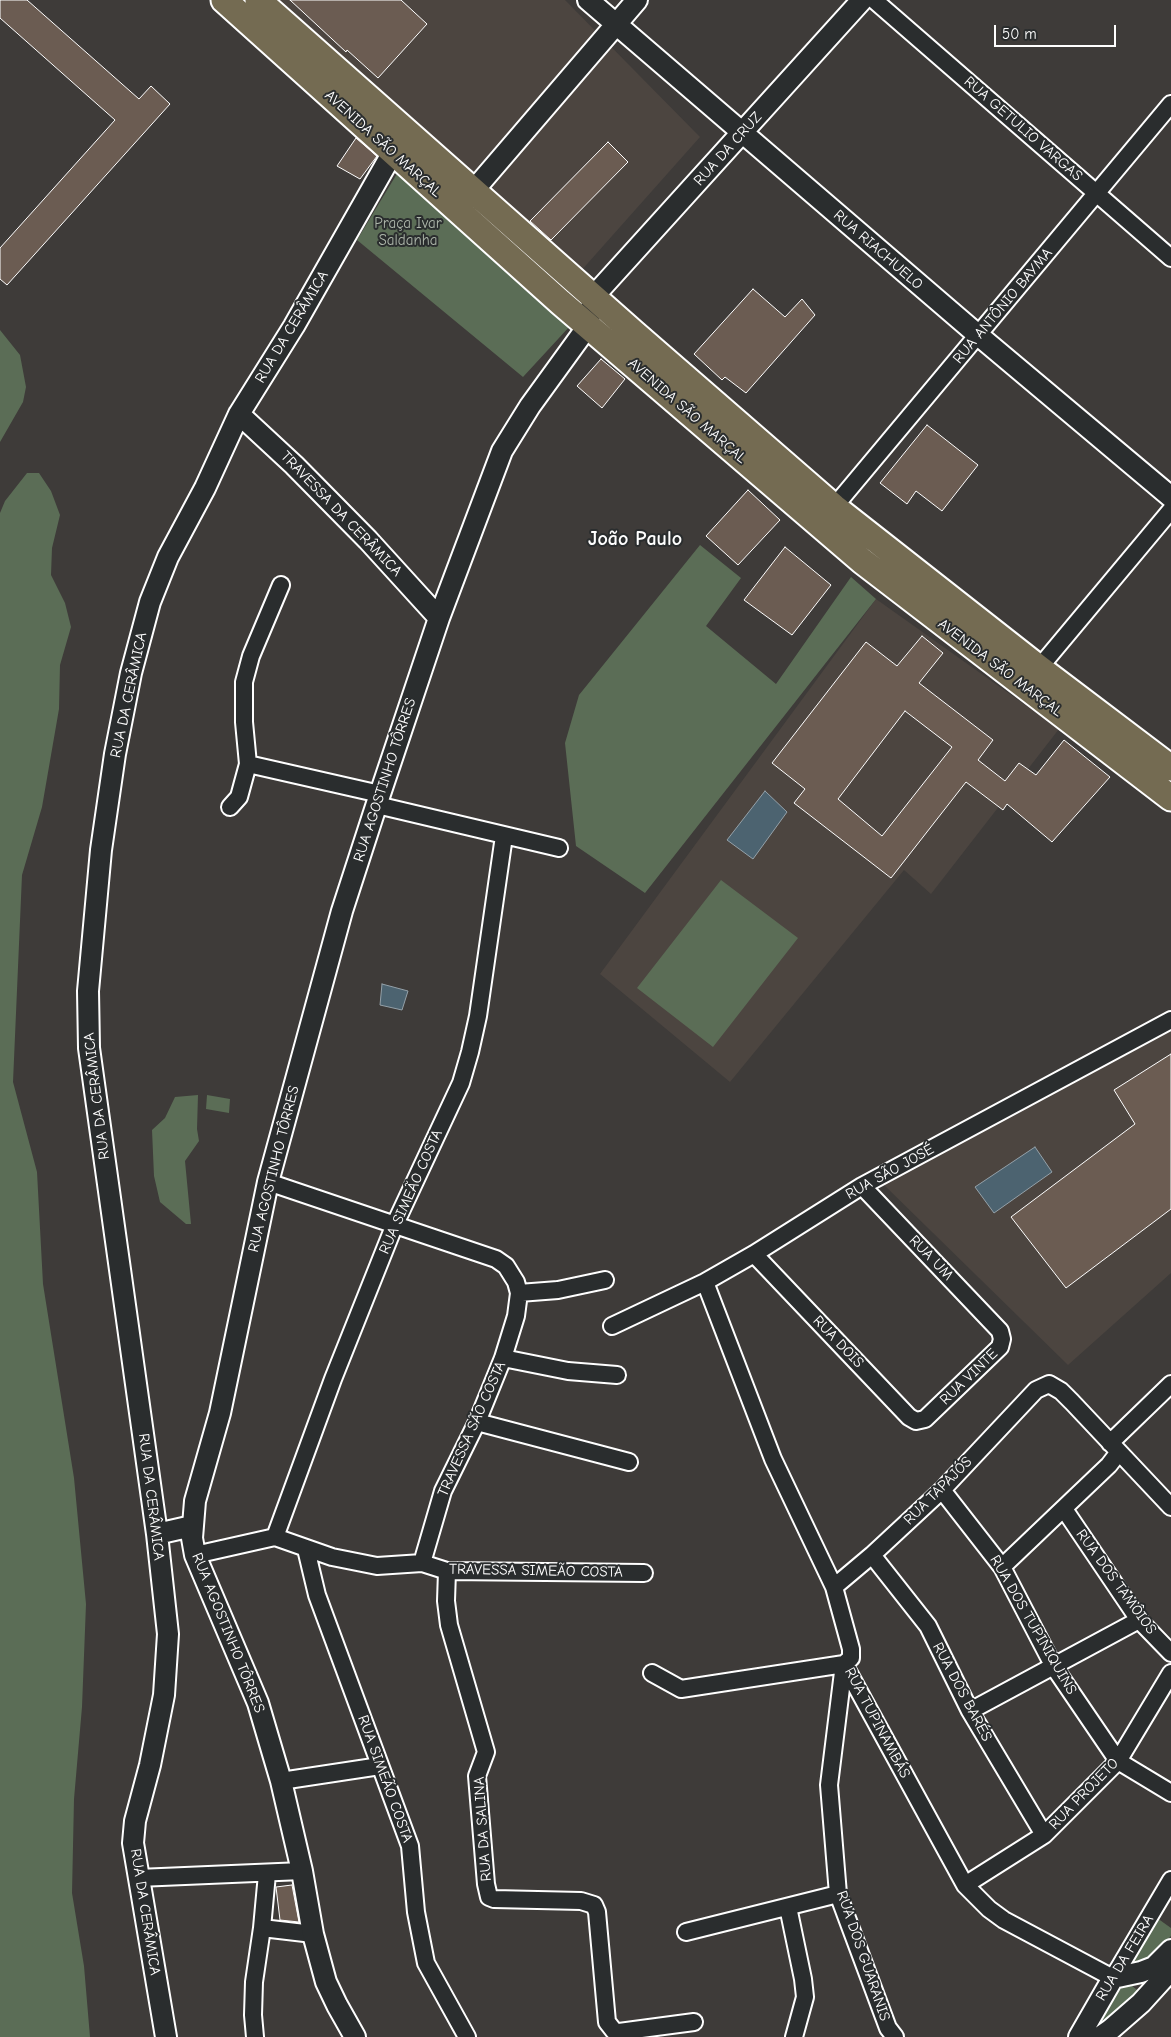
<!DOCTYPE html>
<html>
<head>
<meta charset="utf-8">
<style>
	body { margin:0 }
	#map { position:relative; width:1171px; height:2037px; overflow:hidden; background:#3e3b39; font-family:"Comic Neue",sans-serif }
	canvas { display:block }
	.scale { position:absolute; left:994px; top:25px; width:122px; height:22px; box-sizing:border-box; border:2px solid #fff; border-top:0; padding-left:6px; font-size:15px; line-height:18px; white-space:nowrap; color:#fff; -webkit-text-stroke:4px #2a2d2e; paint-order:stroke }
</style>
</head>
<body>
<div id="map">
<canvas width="1171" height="2037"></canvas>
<div class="scale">50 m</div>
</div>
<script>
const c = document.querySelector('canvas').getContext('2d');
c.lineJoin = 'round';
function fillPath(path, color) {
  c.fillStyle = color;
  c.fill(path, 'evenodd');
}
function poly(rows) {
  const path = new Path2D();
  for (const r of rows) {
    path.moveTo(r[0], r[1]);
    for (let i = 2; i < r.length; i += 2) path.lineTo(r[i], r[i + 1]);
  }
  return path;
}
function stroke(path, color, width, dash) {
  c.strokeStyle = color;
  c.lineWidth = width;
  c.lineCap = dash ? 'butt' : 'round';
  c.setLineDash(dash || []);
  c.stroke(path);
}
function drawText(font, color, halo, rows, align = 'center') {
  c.font = font + ' "Comic Neue",sans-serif';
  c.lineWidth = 4;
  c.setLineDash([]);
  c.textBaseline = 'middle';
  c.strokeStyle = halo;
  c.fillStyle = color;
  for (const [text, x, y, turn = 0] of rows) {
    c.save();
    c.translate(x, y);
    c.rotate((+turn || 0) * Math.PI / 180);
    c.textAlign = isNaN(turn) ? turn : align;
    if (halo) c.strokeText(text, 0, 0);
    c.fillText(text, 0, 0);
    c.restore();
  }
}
const built = poly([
	[276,0,565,0,700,137,580,272],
	[876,599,1059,729,931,894,904,870,730,1082,600,974],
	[1171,1031,1171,1273,1068,1365,883,1184]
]);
const green = poly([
	[398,172,570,326,523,377,357,240],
	[0,330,20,355,26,387,23,402,0,442],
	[27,473,39,473,51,491,60,515,52,548,51,575,65,603,71,627,60,665,59,709,42,807,22,875,13,1082,37,1172,43,1284,74,1478,86,1604,82,1707,74,1799,72,1893,84,1966,90,2037,0,2037,0,513,5,501],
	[700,545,741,578,706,626,776,684,851,577,876,599,645,893,576,846,565,743,579,695],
	[721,880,798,938,713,1047,637,988],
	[198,1095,197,1129,199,1141,185,1161,191,1224,186,1224,160,1202,154,1176,152,1130,165,1118,175,1097],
	[207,1095,230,1099,229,1113,206,1109],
	[1157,1918,1171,1928,1171,1936,1143,1965,1126,1964],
	[1126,1981,1142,1994,1087,2037]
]);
const water = poly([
	[765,791,787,812,753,859,727,840,765,791],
	[382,984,408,991,402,1010,380,1005,382,984],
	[1035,1147,1052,1172,994,1213,975,1187,1035,1147]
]);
const building = poly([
	[0,0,27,0,139,99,151,86,170,104,7,285,0,279,0,248,115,120,0,18,0,0],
	[290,0,401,0,427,24,378,78,347,50,346,52,290,0],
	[356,138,377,156,360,179,337,166,356,138],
	[608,142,628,162,551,240,530,221,608,142],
	[753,289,785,317,802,299,815,315,746,393,725,377,722,380,694,354,753,289],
	[601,359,625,379,602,408,577,386,601,359],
	[927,425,978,465,942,511,916,491,907,504,880,483,927,425],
	[748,490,780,520,738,565,706,536,748,490],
	[785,547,831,585,792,635,744,600,785,547],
	[922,636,943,653,919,683,993,740,978,760,1005,781,1019,763,1036,775,1064,740,1110,777,1052,842,1007,804,1003,810,966,782,891,878,794,803,805,789,772,763,866,642,897,666,922,636],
	[905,711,952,747,882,836,838,799,905,711],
	[1171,1054,1171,1209,1066,1288,1011,1217,1135,1124,1114,1090,1171,1054],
	[292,1885,299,1922,280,1920,276,1887,292,1885]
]);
const minor = poly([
	[874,0,1171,258],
	[834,507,1171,104],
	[1039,668,1171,510],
	[248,764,380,794],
	[377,805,559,848],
	[230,807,239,797,248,764,244,722,244,682,251,656,281,585],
	[268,1182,496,1259,506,1266,516,1282,519,1293,516,1316,503,1358,477,1422,443,1491,422,1563],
	[754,1254,909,1417,916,1421,925,1419,1000,1347,1002,1339,1000,1331,862,1186],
	[705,1282,773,1459,834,1587,851,1649,851,1658,844,1664],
	[519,1293,558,1290,605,1280],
	[612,1326,705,1282,754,1254,862,1186,1171,1020],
	[503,1358,568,1371,617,1375],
	[477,1422,629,1462],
	[1110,1443,1171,1384],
	[942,1490,1002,1567,1054,1667,1118,1761,1171,1793],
	[1064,1509,1139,1620,1171,1653],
	[275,1537,333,1379,395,1224,461,1083,470,1052,478,1016,504,836],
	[306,1549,317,1595,410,1846,416,1912,426,1963,467,2037],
	[195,1555,275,1537,332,1557,377,1566,422,1563,447,1571,644,1573],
	[872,1555,928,1626,970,1711,1044,1835],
	[1002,1567,1109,1465,1119,1452],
	[447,1571,446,1601,449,1625,486,1752,477,1776,486,1884,489,1897,494,1899,581,1901,594,1905,597,1912,607,2022,614,2031,619,2032,694,2022],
	[834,1587,872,1555,942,1490,1036,1390,1049,1384,1061,1391,1072,1402,1171,1507],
	[844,1664,965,1885,989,1909,1004,1920,1113,1978,1171,1880],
	[844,1664,829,1785,838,1894,888,2028,895,2037],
	[652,1673,681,1689,844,1664],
	[970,1711,1139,1620],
	[281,1781,380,1766],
	[138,1878,302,1871],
	[965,1885,1044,1835,1118,1761,1171,1673],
	[788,1907,803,1979,805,1997,794,2037],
	[262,1928,313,1934],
	[686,1932,838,1894],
	[255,2037,253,2015,254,1982,262,1928,267,1874]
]);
const tertiary = poly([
	[588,0,978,335,1171,497],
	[474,190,637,0],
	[239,414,294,465,368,540,439,618],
	[157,1534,192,1526],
	[166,2037,133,1843,135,1821,150,1765,164,1695,168,1634,157,1534,89,1048,88,991,101,850,115,754,131,673,150,602,168,557,205,488,239,414,294,326,393,152],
	[355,2037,337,2005,326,1982,313,1934,302,1871,281,1781,258,1703,195,1555,192,1538,195,1501,220,1413,268,1182,342,911,380,794,439,618,502,451,530,406,588,326,593,297,862,0],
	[1079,2037,1113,1978,1141,1972,1154,1967,1171,1950],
	[1100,2037,1110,2030,1141,2003,1171,1970]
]);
const primary = poly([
	[224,0,560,302,862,561,1171,798],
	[258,0,634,333,834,507,1039,668,1171,768]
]);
const streetNames = [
	["RUA GETULIO VARGAS",1023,129,41],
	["AVENIDA SÃO MARÇAL",383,144,42],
	["RUA DA CRUZ",728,149,-48],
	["RUA RIACHUELO",878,250,41],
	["RUA ANTÔNIO BAYMA",1003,306,-50],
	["RUA DA CERÂMICA",292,327,-59],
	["AVENIDA SÃO MARÇAL",687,411,41],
	["TRAVESSA DA CERÂMICA",341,514,46],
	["AVENIDA SÃO MARÇAL",1000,668,37],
	["RUA DA CERÂMICA",129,695,-78],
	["RUA AGOSTINHO TÔRRES",385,780,-72],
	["RUA DA CERÂMICA",97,1096,-97],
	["RUA AGOSTINHO TÔRRES",274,1169,-76],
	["RUA SÃO JOSÉ",890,1172,-29],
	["RUA SIMEÃO COSTA",411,1192,-66],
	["RUA UM",931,1258,46],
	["RUA DOIS",838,1342,46],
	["RUA VINTE",969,1377,-44],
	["TRAVESSA SÃO COSTA",472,1429,-66],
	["RUA TAPAJÓS",938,1491,-45],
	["RUA DA CERÂMICA",151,1497,83],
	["TRAVESSA SIMEÃO COSTA",536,1571,1],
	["RUA DOS TAMÔIOS",1116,1582,54],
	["RUA DOS TUPINIQUINS",1033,1625,60],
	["RUA AGOSTINHO TÔRRES",228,1633,68],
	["RUA DOS BARÉS",962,1692,62],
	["RUA TUPINAMBÁS",877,1723,62],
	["RUA SIMEÃO COSTA",385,1779,70],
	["RUA PROJETO",1084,1794,-46],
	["RUA DA SALINA",483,1829,-94],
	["RUA DA CERÂMICA",145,1912,81],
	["RUA DOS GUARANIS",863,1956,71],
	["RUA DA FEIRA",1125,1958,-59]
];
const parkNames = [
	["Praça Ivar",408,224],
	["Saldanha",408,241]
];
const districtNames = [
	["João Paulo",635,539]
];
fillPath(built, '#4c4540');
fillPath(green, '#5b6d56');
fillPath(water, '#4c6370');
stroke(water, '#94a1a9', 1);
fillPath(building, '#6b5c52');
stroke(building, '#fff', 1);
stroke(minor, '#fff', 20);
stroke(tertiary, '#fff', 24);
stroke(primary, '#fff', 29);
stroke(minor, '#2a2d2e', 16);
stroke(tertiary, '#2a2d2e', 20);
stroke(primary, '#746b52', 25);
drawText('15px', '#fff', '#2a2d2e', streetNames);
drawText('15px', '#adb6aa', '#2a2d2e', parkNames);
drawText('bold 20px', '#fff', '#2a2d2e', districtNames);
</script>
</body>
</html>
